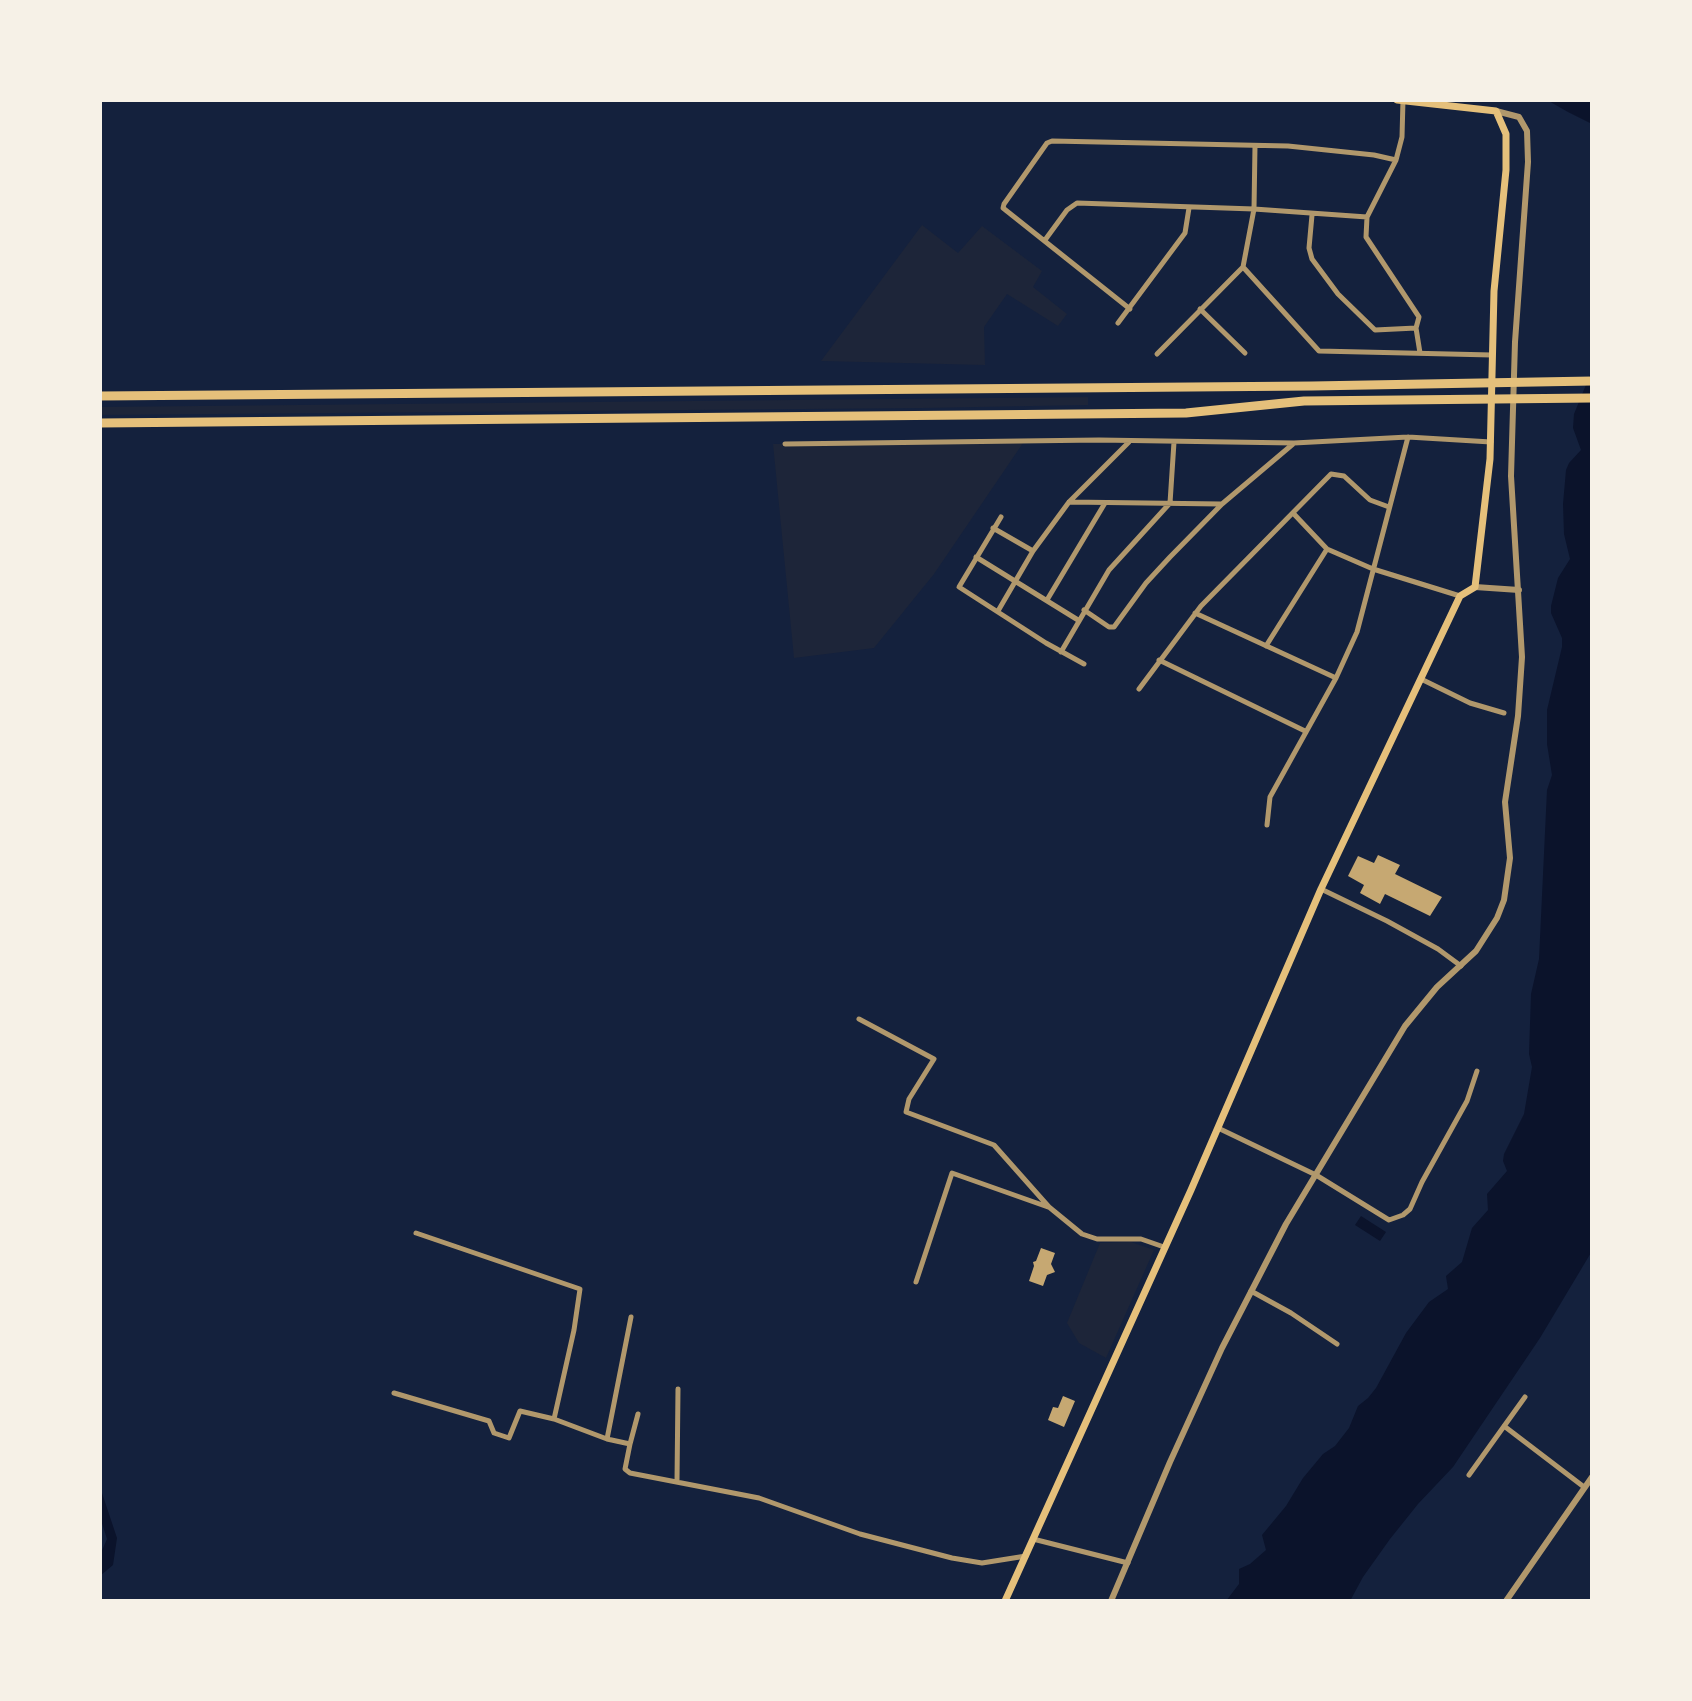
<!DOCTYPE html>
<html>
<head>
<meta charset="utf-8">
<style>
	body { margin:0 }
	#map { position:relative; width:1692px; height:1701px; overflow:hidden; background:#14213d; font-family:"Nunito Sans",sans-serif }
	canvas { display:block }
	.frame { position:absolute; inset:0; border:102px solid #f6f1e7; pointer-events:none }
</style>
</head>
<body>
<div id="map">
<canvas width="1692" height="1701"></canvas>
<div class="frame"></div>
</div>
<script>
const c = document.querySelector('canvas').getContext('2d');
c.lineJoin = 'round';
function fillPath(path, color) {
  c.fillStyle = color;
  c.fill(path, 'evenodd');
}
function poly(rows) {
  const path = new Path2D();
  for (const r of rows) {
    path.moveTo(r[0], r[1]);
    for (let i = 2; i < r.length; i += 2) path.lineTo(r[i], r[i + 1]);
  }
  return path;
}
function stroke(path, color, width, dash) {
  c.strokeStyle = color;
  c.lineWidth = width;
  c.lineCap = dash ? 'butt' : 'round';
  c.setLineDash(dash || []);
  c.stroke(path);
}
const green = poly([
	[922,225,958,253,982,226,1042,271,1033,287,1067,314,1058,326,1007,294,984,327,985,365,821,361],
	[1088,397,1088,405,923,408,100,415,100,407],
	[1023,443,934,574,874,648,794,658,773,444],
	[1131,1242,1154,1250,1106,1358,1079,1343,1067,1323,1100,1243]
]);
const water = poly([
	[1547,100,1592,100,1592,124,1568,112],
	[1592,370,1592,1251,1540,1338,1453,1467,1418,1504,1390,1539,1363,1577,1350,1601,1226,1601,1239,1584,1239,1569,1250,1564,1266,1550,1262,1535,1286,1506,1303,1478,1323,1454,1335,1446,1349,1428,1358,1406,1368,1398,1376,1388,1406,1333,1429,1302,1448,1289,1446,1276,1462,1262,1472,1228,1488,1210,1487,1194,1507,1171,1503,1161,1504,1154,1524,1114,1532,1067,1529,1054,1531,994,1539,959,1547,790,1552,775,1547,744,1547,710,1562,647,1562,638,1551,613,1551,606,1558,578,1570,559,1564,534,1563,504,1566,470,1569,463,1581,450,1573,428,1574,414],
	[1361,1216,1386,1232,1380,1241,1355,1225],
	[100,1487,117,1538,113,1565,100,1576,100,1555,107,1539,100,1517]
]);
const building = poly([
	[1378,855,1400,865,1395,874,1442,897,1430,916,1385,894,1380,904,1360,893,1364,885,1348,876,1358,856,1374,863],
	[1041,1248,1055,1253,1051,1264,1055,1272,1047,1275,1043,1286,1029,1281,1034,1266,1033,1262,1036,1261],
	[1063,1396,1075,1401,1064,1427,1048,1420,1053,1407,1058,1408]
]);
const minor = poly([
	[1255,146,1254,209,1243,267,1319,351,1492,355],
	[1312,215,1309,248,1312,259,1338,294,1375,330,1416,328,1419,317,1366,237,1367,217,1396,160],
	[1045,240,1067,210,1077,203,1254,209,1367,217],
	[1130,309,1003,208,1004,204,1047,143,1052,141,1288,146,1374,155,1396,160,1402,137,1403,100],
	[1200,309,1245,353],
	[1118,323,1185,233,1189,208],
	[1416,328,1420,353],
	[1157,354,1243,267],
	[785,444,1099,440,1294,443,1408,437,1491,442],
	[1069,502,1221,504],
	[1293,513,1327,549,1373,569,1460,596],
	[1001,517,959,587,1046,643,1084,664],
	[993,528,1033,551],
	[976,557,1078,620],
	[1047,600,1105,503],
	[1084,610,1109,627,1114,627,1146,583,1170,557,1222,504,1293,444],
	[998,611,1033,551,1069,502,1129,442],
	[1195,613,1336,678],
	[1266,646,1327,549],
	[1061,652,1109,570,1170,503,1174,442],
	[1159,660,1305,731],
	[1421,679,1470,703,1504,713],
	[1139,689,1201,606,1331,474,1344,476,1370,500,1389,507],
	[1267,825,1270,797,1336,678,1357,632,1408,437],
	[1321,889,1387,921,1438,949,1461,966],
	[859,1019,934,1059,909,1099,906,1112,994,1145,1049,1207,1082,1234,1097,1239,1141,1239,1164,1247],
	[1218,1128,1316,1175,1389,1220,1403,1215,1410,1209,1422,1182,1467,1101,1477,1071],
	[416,1233,580,1289,574,1330,554,1419],
	[916,1282,952,1173,1048,1207],
	[1251,1291,1291,1313,1337,1344],
	[394,1393,489,1421,494,1433,509,1438,520,1411,554,1419,607,1439,630,1444,625,1469,630,1473,759,1498,860,1534,952,1558,982,1563,1026,1556],
	[1504,1426,1584,1487],
	[607,1439,631,1317],
	[630,1444,638,1414],
	[1469,1475,1525,1397],
	[677,1481,678,1389],
	[1033,1539,1128,1563]
]);
const tertiary = poly([
	[1475,587,1519,590],
	[1111,1601,1170,1462,1222,1348,1286,1224,1405,1026,1437,987,1476,951,1497,918,1504,900,1510,858,1505,802,1518,716,1522,657,1511,476,1515,342,1528,162,1527,131,1519,117,1496,111],
	[1506,1601,1592,1477]
]);
const secondary = poly([
	[1005,1601,1191,1190,1321,889,1460,596,1475,587,1490,459,1494,291,1506,170,1506,134,1496,111,1397,100]
]);
const motorway = poly([
	[100,396,1312,386,1592,381],
	[100,423,1186,413,1304,401,1592,398]
]);
fillPath(green, '#1d2539');
fillPath(water, '#0b132b');
fillPath(building, '#c6a872');
stroke(minor, '#b1986c', 5);
stroke(tertiary, '#b1986c', 6);
stroke(secondary, '#e5c07b', 7);
stroke(motorway, '#e5c07b', 9);
</script>
</body>
</html>
